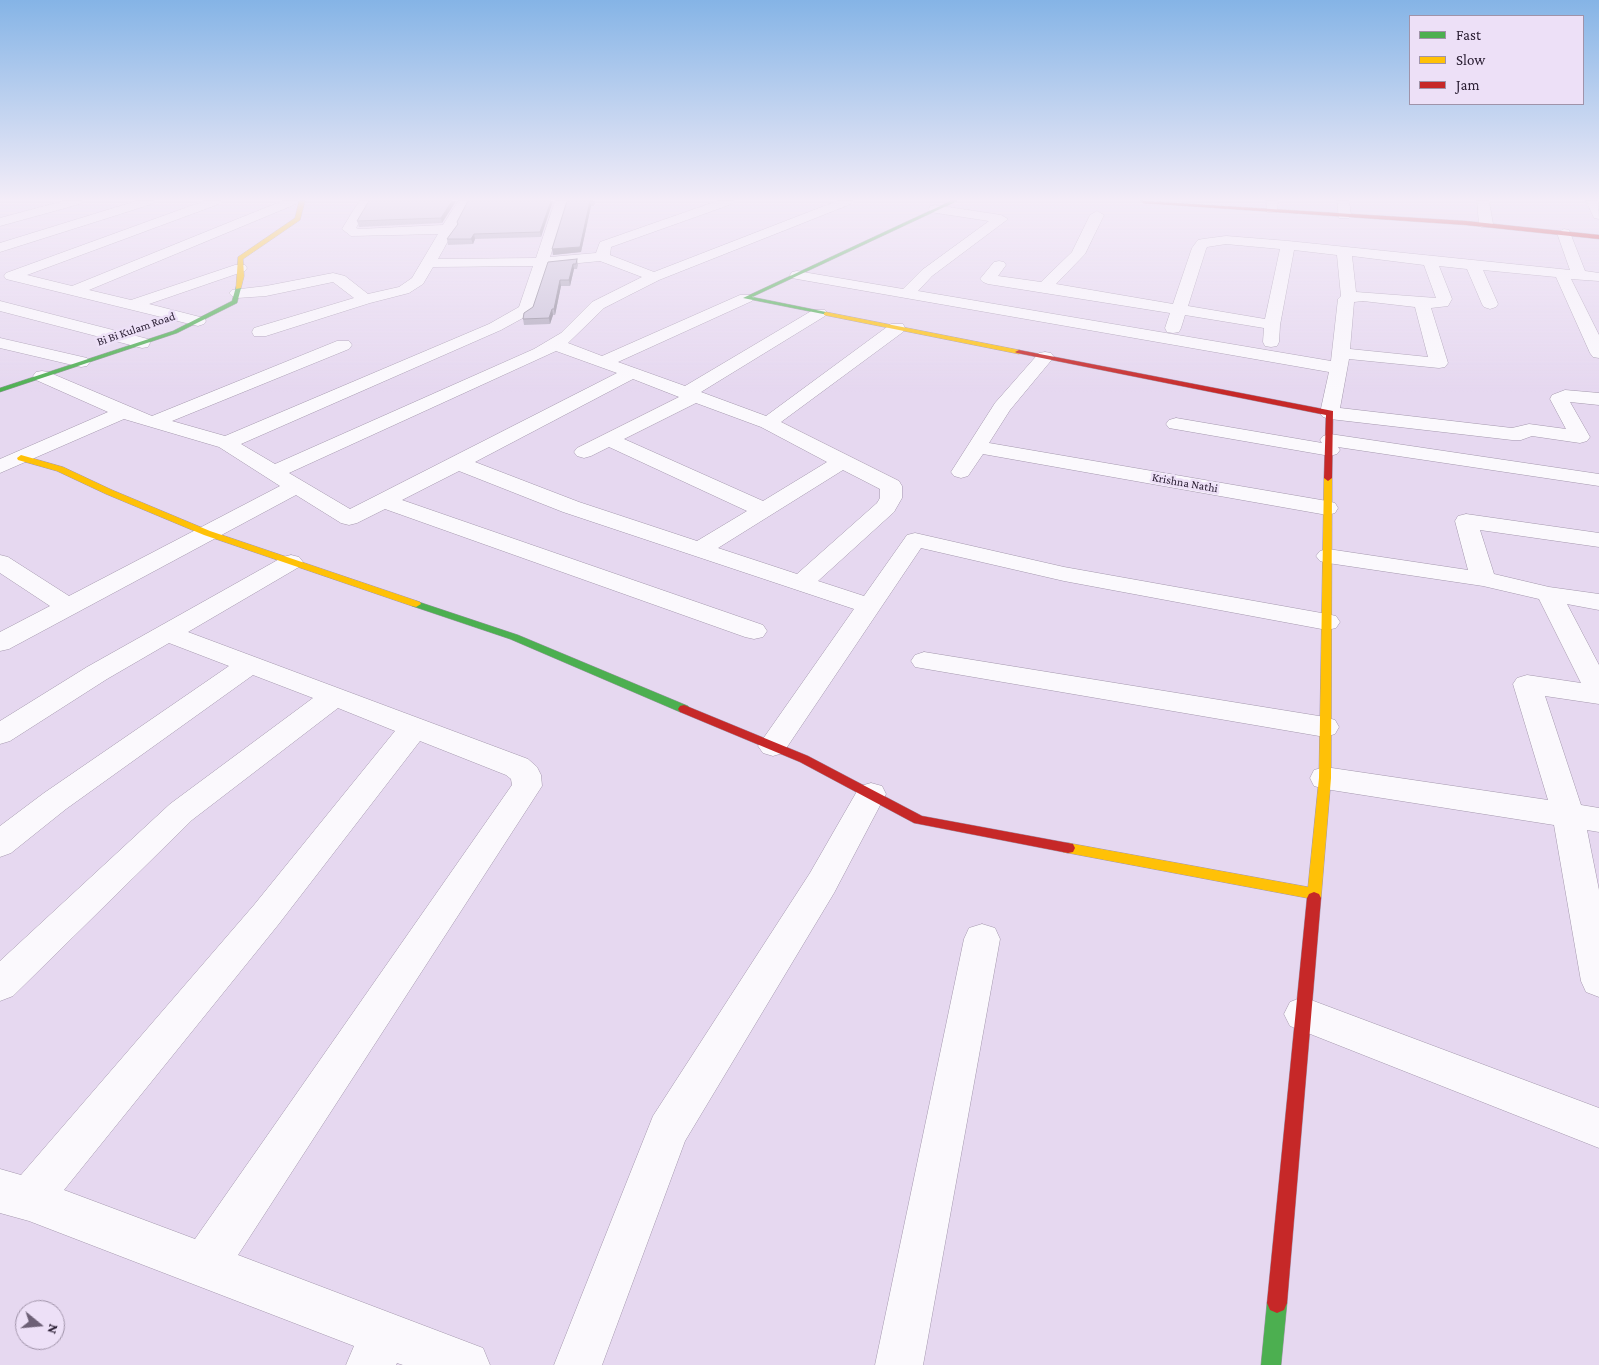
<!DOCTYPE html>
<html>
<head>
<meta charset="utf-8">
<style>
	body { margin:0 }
	#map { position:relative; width:1599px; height:1365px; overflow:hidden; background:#e6d8f0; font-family:"Crimson Pro",serif }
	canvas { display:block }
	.legend { position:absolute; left:1409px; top:15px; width:175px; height:90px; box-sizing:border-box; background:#ede0f7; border:1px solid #a093a9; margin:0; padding:6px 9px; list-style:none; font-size:15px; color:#2c2035 }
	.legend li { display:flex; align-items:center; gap:10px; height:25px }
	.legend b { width:25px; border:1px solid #a093a9 }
	.north { position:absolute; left:15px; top:1300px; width:50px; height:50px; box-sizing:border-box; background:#ede0f7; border:1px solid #a093a9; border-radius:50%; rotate:107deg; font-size:14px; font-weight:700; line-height:20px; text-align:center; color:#2c2035 }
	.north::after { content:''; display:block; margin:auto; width:18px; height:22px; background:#6d6076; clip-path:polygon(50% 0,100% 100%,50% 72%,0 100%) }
</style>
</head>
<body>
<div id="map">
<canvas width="1599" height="1365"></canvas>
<ul class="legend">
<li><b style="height:6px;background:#4caf50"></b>Fast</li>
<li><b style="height:6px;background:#ffc107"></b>Slow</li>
<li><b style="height:6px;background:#c62828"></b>Jam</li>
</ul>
<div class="north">N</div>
</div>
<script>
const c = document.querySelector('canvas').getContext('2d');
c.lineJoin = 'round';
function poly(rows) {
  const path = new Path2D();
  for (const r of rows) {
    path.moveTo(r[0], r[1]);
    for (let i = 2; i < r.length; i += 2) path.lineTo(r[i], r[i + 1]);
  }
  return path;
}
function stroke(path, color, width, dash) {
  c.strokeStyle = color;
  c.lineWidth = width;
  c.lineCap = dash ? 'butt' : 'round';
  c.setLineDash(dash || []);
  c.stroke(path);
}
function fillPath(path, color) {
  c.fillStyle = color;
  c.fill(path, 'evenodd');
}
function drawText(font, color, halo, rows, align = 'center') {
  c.font = font + ' "Crimson Pro",serif';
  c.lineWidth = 5;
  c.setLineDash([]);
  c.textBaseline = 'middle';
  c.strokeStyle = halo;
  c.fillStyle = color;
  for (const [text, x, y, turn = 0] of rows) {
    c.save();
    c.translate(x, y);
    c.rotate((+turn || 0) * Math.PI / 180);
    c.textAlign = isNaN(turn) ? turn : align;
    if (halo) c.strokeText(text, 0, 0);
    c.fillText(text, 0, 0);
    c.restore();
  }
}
const street = poly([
	[63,201,82,201,80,204,0,226,0,218,63,201],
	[136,201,154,201,152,204,0,252,0,243,136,201],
	[204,201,221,201,219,204,27,275,72,286,282,201,298,201,296,204,89,290,131,300,235,265,245,265,247,268,245,271,149,304,204,318,206,321,204,324,198,326,6,279,4,276,6,273,204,201],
	[359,201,371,201,356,228,359,229,443,225,458,201,470,201,456,227,457,229,453,232,438,259,536,258,555,201,567,201,550,257,596,253,600,242,717,201,734,201,732,204,611,247,610,255,654,272,837,201,853,201,851,204,659,280,604,308,568,343,602,356,740,295,752,295,754,298,752,301,618,362,685,386,813,310,825,310,827,313,825,316,701,392,766,416,891,324,903,324,905,328,903,332,781,422,899,481,902,486,902,498,894,512,818,581,864,596,907,535,915,533,1064,567,1327,614,1336,616,1340,622,1336,628,1327,630,1064,581,921,548,783,753,773,756,763,753,758,746,854,609,563,512,459,471,402,500,763,625,767,631,763,637,754,639,745,637,385,509,357,523,349,525,341,523,296,495,9,649,0,651,0,632,50,606,0,573,0,555,8,557,69,596,280,486,219,447,124,419,0,473,0,459,108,412,36,380,33,376,36,372,42,371,48,372,152,416,337,341,349,341,352,345,349,349,172,421,225,436,489,324,519,307,533,266,433,267,423,284,409,293,370,303,266,336,254,336,252,332,254,328,354,298,333,282,266,296,237,298,232,296,229,293,232,290,266,286,333,273,345,276,368,294,399,287,412,278,438,234,351,236,342,229,359,201],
	[600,261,642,277,592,302,561,333,534,349,275,464,241,444,501,330,532,313,548,266,600,261],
	[556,351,617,373,350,509,289,473,556,351],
	[633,379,679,397,577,448,574,452,577,456,584,458,591,456,609,447,747,511,697,541,579,502,475,462,633,379],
	[696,403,761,427,827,462,763,501,624,439,696,403],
	[843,470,880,489,880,498,877,503,797,574,718,548,843,470],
	[1266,201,1278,201,1277,212,1267,212,1266,201],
	[1337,201,1349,201,1351,215,1349,218,1339,218,1337,201],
	[1477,201,1489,201,1493,224,1491,227,1481,227,1479,224,1477,201],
	[1586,201,1598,201,1599,219,1594,218,1586,201],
	[935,205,1001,215,1008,219,932,276,918,291,1331,361,1338,299,1341,296,1337,255,1294,250,1280,325,1279,342,1277,346,1271,347,1265,346,1263,342,1264,328,1185,315,1181,328,1179,332,1173,333,1167,332,1165,328,1170,313,988,284,983,282,980,279,994,262,999,261,1004,262,1006,265,998,276,1041,282,1072,252,1090,215,1097,211,1104,215,1085,254,1056,284,1173,304,1192,248,1198,240,1203,239,1226,236,1288,241,1570,270,1557,233,1564,229,1569,230,1585,271,1599,273,1599,281,1571,279,1599,335,1599,358,1593,357,1590,353,1556,277,1483,270,1498,304,1496,307,1490,309,1484,307,1482,304,1467,269,1439,266,1452,299,1448,306,1431,308,1448,363,1445,367,1439,368,1349,359,1340,408,1512,428,1529,424,1566,429,1550,399,1552,395,1565,390,1599,393,1599,405,1570,402,1590,437,1587,441,1580,443,1532,436,1521,440,1512,440,1330,419,1323,417,1320,413,1329,372,797,279,792,278,790,275,792,272,797,271,903,289,922,270,989,221,930,212,929,209,930,206,935,205],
	[1226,244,1280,249,1265,319,1188,306,1206,249,1207,247,1226,244],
	[1352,256,1424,265,1436,298,1356,292,1352,256],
	[1363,301,1415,307,1428,357,1350,349,1354,302,1363,301],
	[0,301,148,339,150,343,148,347,142,348,0,311,0,301],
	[0,338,87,358,90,362,87,366,81,367,0,348,0,338],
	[1045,352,1051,353,1054,357,1010,410,989,443,1327,501,1335,503,1338,508,1335,513,1327,515,983,454,968,476,961,478,954,476,951,472,995,403,1039,353,1045,352],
	[1176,418,1322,443,1320,440,1323,436,1330,434,1599,474,1599,486,1338,447,1340,450,1337,454,1330,456,1169,428,1166,424,1169,420,1176,418],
	[1466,514,1599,533,1599,547,1480,530,1494,574,1549,587,1599,594,1599,610,1567,604,1599,665,1599,704,1545,696,1581,805,1599,808,1599,832,1587,830,1599,890,1599,997,1586,992,1581,981,1554,825,1325,789,1314,786,1310,778,1314,770,1325,767,1548,800,1513,684,1517,678,1527,675,1581,683,1539,599,1483,586,1328,563,1320,561,1316,556,1320,551,1328,549,1468,570,1455,521,1458,516,1466,514],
	[291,555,299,557,303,562,299,567,188,632,528,759,537,767,541,775,542,786,238,1255,483,1348,490,1365,403,1365,397,1363,396,1365,346,1365,354,1346,29,1221,0,1213,0,1169,21,1175,254,905,395,731,338,708,192,820,13,996,0,1001,0,961,170,804,313,698,253,675,66,809,11,853,0,857,0,826,44,793,229,666,169,643,107,679,10,741,0,744,0,721,87,667,283,557,291,555],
	[420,741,506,775,511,779,512,785,195,1239,64,1190,278,925,420,741],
	[924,652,1325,717,1335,720,1339,727,1335,734,1325,737,915,667,911,661,915,655,924,652],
	[871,783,882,786,886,794,834,893,685,1141,602,1365,554,1365,653,1116,810,873,860,786,871,783],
	[982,924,995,928,1000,939,923,1365,875,1365,964,939,969,928,982,924],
	[1303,997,1599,1108,1599,1148,1290,1026,1284,1014,1290,1002,1303,997]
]);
const fast = poly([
	[951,201,957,201,752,297,826,312,828,313,828,315,743,298,951,201],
	[236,287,241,288,237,303,177,333,0,392,0,388,173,331,232,301,236,287],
	[416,601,518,635,688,706,690,709,688,712,680,712,510,639,412,606,411,604,416,601],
	[1277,1293,1284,1296,1287,1303,1281,1365,1261,1365,1267,1303,1270,1296,1277,1293]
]);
const slow = poly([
	[299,201,305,201,300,220,243,259,244,276,241,288,236,289,238,257,295,218,299,201],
	[826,312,1019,350,1023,352,1019,354,824,315,824,313,826,312],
	[21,455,63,467,112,490,210,531,420,602,421,604,416,607,412,606,204,535,106,494,57,471,18,460,17,458,21,455],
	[1328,475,1332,478,1331,778,1321,898,1319,902,1314,904,1309,902,1307,898,1063,852,1061,848,1063,844,1068,843,1308,887,1319,778,1324,478,1328,475]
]);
const jam = poly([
	[1141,201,1466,221,1599,235,1599,239,1466,225,1143,203,1141,201],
	[1019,350,1333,411,1332,478,1328,481,1324,478,1326,415,1017,353,1015,352,1019,350],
	[684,705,808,756,922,816,1068,843,1073,844,1075,848,1073,852,1068,853,914,823,800,762,680,712,678,709,680,706,684,705],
	[1314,892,1319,894,1321,898,1287,1303,1284,1310,1277,1313,1270,1310,1267,1303,1307,898,1309,894,1314,892]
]);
const wall = poly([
	[456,201,442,223,359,227,357,221],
	[468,201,553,201,541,237,475,239,473,244,448,245,447,239,458,224],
	[567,201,595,201,594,206,591,206,581,252,553,255],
	[577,259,578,265,577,269,574,269,570,286,561,286,555,315,553,315,550,324,524,325,523,319]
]);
const shadedWall = poly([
	[452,201,456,201,442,223,441,218],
	[551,201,553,201,541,237,540,232],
	[590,201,591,206,581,252,553,255,552,249],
	[474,234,475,239,473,244,471,239],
	[573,264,574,269,570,286,569,280],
	[560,280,561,286,555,315,554,309],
	[552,309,553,315,550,324,549,318]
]);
const building = poly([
	[369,201,452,201,441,218,357,221,369,201],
	[468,201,551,201,540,232,474,234,471,239,447,239,458,224,457,222,468,201],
	[567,201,593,201,590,201,580,247,552,249,567,201],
	[577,259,576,264,573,264,569,280,560,280,554,309,552,309,549,318,523,319,524,313,533,307,548,262,577,259]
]);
const farStreetnames = [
	["Bi Bi Kulam Road",136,329,-19],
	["Krishna Nathi",1185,483,10]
];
stroke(street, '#a498ad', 1);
stroke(fast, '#a498ad', 1);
stroke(slow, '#a498ad', 1);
stroke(jam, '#a498ad', 1);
fillPath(street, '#fbf9fd');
fillPath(fast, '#4caf50');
fillPath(slow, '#ffc107');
fillPath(jam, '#c62828');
fillPath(wall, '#afa8bb');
fillPath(shadedWall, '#8e8898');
fillPath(building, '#cbc3d9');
stroke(building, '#8e8898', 1);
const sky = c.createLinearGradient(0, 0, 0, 392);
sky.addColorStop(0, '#85b4e6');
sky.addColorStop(0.51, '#f4edf8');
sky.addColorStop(1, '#f4edf800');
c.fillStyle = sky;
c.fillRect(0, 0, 1599, 392);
drawText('12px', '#2c2035', '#ede0f7', farStreetnames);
</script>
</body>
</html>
